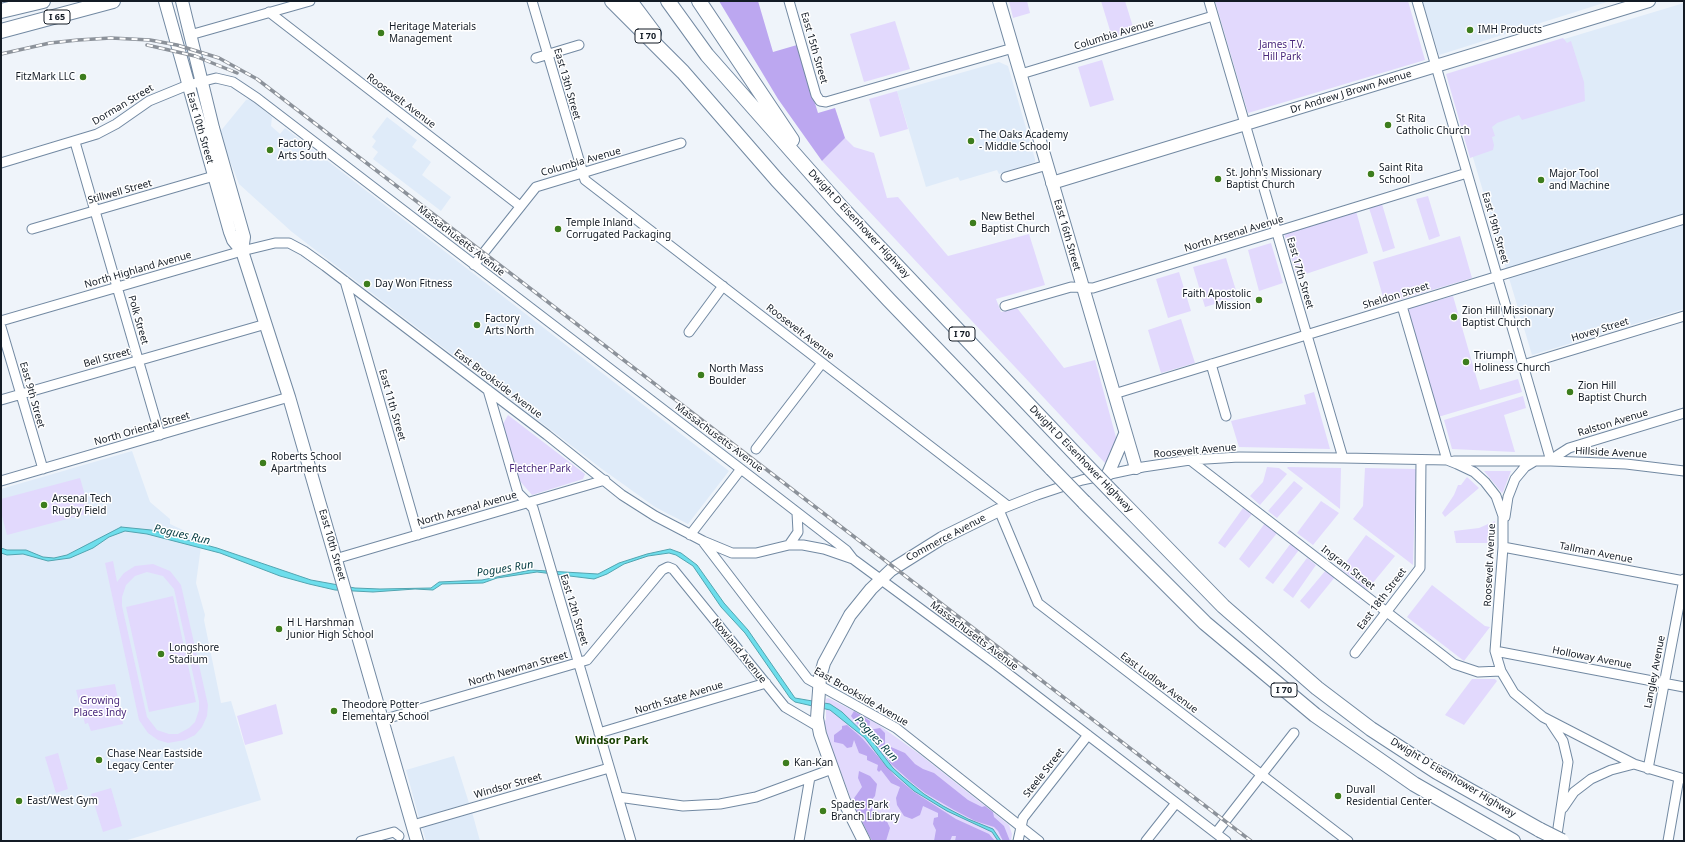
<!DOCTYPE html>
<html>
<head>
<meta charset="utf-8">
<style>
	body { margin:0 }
	#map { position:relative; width:1685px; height:842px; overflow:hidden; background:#eff4fa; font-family:"Noto Sans",sans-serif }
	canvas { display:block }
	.frame { position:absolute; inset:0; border:2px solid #131b25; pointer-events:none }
</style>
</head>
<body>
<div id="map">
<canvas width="1685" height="842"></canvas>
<div class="frame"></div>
</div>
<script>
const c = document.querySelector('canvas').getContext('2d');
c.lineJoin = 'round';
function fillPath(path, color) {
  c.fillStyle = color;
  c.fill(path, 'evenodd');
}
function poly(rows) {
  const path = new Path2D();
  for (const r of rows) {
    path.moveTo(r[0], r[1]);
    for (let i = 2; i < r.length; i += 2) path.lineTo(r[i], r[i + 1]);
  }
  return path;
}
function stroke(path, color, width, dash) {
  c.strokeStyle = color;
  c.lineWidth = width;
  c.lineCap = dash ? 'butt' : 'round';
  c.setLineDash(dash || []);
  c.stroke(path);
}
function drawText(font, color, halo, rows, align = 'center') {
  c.font = font + ' "Noto Sans",sans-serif';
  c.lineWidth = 3;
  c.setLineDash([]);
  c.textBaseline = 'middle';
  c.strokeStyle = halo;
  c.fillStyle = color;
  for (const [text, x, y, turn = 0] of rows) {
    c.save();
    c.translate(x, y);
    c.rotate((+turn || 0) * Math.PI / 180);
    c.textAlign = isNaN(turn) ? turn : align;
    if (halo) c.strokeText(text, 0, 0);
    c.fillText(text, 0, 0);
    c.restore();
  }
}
const built = poly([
	[1422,1,1610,1,1439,55],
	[1684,3,1684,309,1532,355,1448,74],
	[999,62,1008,66,1035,159,1035,162,999,174,997,170,960,181,958,177,926,187,897,91],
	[250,99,272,117,271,126,280,134,285,128,729,471,688,524,655,507,602,469,292,232,239,184,219,133,246,100],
	[387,117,417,140,412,147,431,162,422,175,451,197,441,211,373,159,378,152,372,147,376,141,372,137],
	[132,451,150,502,170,519,170,524,202,539,196,583,205,615,204,620,221,703,231,701,261,800,124,841,1,841,1,489],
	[454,756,469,803,419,818,406,770],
	[472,812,480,841,426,841,422,827]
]);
const green = poly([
	[1009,1,1027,1,1030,13,1013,18],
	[1101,1,1125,1,1134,30,1112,37],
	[1215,1,1408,1,1425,60,1248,113],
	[895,21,910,69,864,82,850,34],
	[1563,38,1567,43,1571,41,1584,82,1585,101,1522,120,1519,115,1497,123,1492,127,1495,136,1492,137,1494,145,1493,150,1470,158,1446,74],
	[1102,60,1114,100,1090,107,1078,67],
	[897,91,908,129,880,137,869,99],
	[845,138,854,147,874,153,887,198,898,197,948,256,1029,234,1045,285,996,299,1001,312,1017,308,1064,368,1095,360,1117,441,1113,456,1105,463,822,161],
	[1428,196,1440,236,1429,240,1416,199],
	[1382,204,1395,248,1383,252,1369,208],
	[1356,211,1368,253,1297,277,1284,233],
	[1460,236,1472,278,1385,304,1373,262],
	[1271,243,1283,283,1259,291,1248,250],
	[1226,258,1238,297,1205,307,1193,267],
	[1179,272,1191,311,1168,318,1156,279],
	[1453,296,1480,390,1518,379,1522,392,1438,417,1407,309],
	[1181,319,1195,363,1161,373,1148,330],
	[1314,392,1330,449,1239,447,1231,421,1306,404,1304,395],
	[1523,396,1526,408,1504,415,1515,452,1452,449,1444,420],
	[508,415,585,474,583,479,532,495,519,480,503,424],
	[1267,467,1279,468,1287,474,1260,505,1250,496,1263,482],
	[1288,467,1341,468,1340,509,1287,468],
	[1365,468,1416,469,1413,565,1353,519,1363,506],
	[1484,471,1511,471,1503,492,1502,493],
	[1467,477,1479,488,1445,517,1442,513,1454,495,1458,485,1461,485],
	[80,478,90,513,7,535,1,512,1,499],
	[1294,481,1303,488,1277,518,1268,511],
	[1321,501,1339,513,1313,545,1297,533],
	[1243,508,1252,514,1225,548,1218,543],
	[1495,521,1495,543,1456,543,1454,531,1479,528],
	[1265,523,1277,533,1249,568,1239,559],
	[1366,535,1395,556,1367,590,1341,569],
	[1291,543,1299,550,1273,584,1265,578],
	[1307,558,1316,565,1293,598,1283,590],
	[113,561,117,582,124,573,135,566,153,564,170,571,181,585,208,705,207,716,202,727,195,735,185,740,168,743,158,740,148,733,139,720,105,563],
	[147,572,163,576,174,589,199,701,199,710,195,722,189,728,178,734,169,734,157,730,147,717,122,606,122,597,126,585,135,576],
	[1326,570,1335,577,1309,609,1300,601],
	[1432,585,1485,626,1490,627,1464,661,1407,617],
	[173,596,196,702,149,712,126,607],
	[1472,679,1495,679,1497,681,1464,725,1445,715],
	[115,684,123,724,91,731,88,723,85,724,76,690],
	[828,698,872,720,918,753,1009,825,1012,834,1011,841,872,841,856,812,829,742,824,721,826,720,826,699],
	[276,704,283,734,245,745,237,716],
	[58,753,68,789,56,793,45,757],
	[111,788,122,826,103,832,91,794]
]);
const forest = poly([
	[719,1,758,1,773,52,797,45,818,113,835,108,845,138,822,161,778,99],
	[854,711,870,721,869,730,880,728,885,733,885,748,891,747,905,753,915,764,923,769,934,773,968,800,982,807,985,806,993,812,994,817,1004,826,1010,841,1003,841,998,831,994,827,975,821,954,810,925,793,911,782,891,764,877,744,854,720,851,716],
	[847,725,862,738,895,776,914,792,956,819,989,834,995,841,955,841,956,836,952,836,950,841,934,841,936,830,933,824,934,818,938,817,938,813,923,806,920,815,912,819,904,816,897,805,896,798,900,787,891,783,881,770,879,772,877,770,878,765,867,760,867,756,859,753,854,740,852,747,847,748,843,744,834,742,834,735,842,729,842,726],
	[859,771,870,776,877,784,875,796,869,803,875,815,883,813,890,828,886,841,872,841,852,801,862,787,858,778]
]);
const water = poly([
	[121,527,151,530,217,548,311,580,355,588,380,589,431,588,439,582,482,580,531,570,598,574,619,563,647,554,670,549,681,553,697,565,724,603,748,630,795,698,830,704,842,712,873,742,893,768,903,777,924,794,943,806,968,819,993,829,1001,841,998,841,992,832,947,811,914,791,887,767,865,738,830,710,795,702,790,698,745,633,721,607,693,566,676,555,669,553,648,556,624,564,607,574,594,579,537,572,497,578,483,583,442,584,433,590,415,589,373,592,335,590,309,584,280,576,220,553,147,534,125,531,109,537,93,548,70,558,48,561,23,554,7,555,1,553,1,548,7,550,26,550,43,557,54,558,67,555,121,527]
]);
const minor = poly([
	[532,1,585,180,1008,506],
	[789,1,816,95,820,101,826,102,1013,48],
	[1209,1,1343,458],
	[1417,1,1551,461],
	[269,12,520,206],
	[190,35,310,1],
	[536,58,579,45],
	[1021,74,1213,16],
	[75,142,160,435],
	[1,163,97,134,116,124,149,101,188,85,216,78,233,82,257,98,767,489,846,550,853,559,994,663,1226,841],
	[1006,177,1047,165],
	[32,229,214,176],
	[474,265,536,187,681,143],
	[345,281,418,535],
	[1005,306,1071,287,1093,288,1467,173],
	[1402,306,1447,460],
	[1,321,242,251,275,243,289,243,304,251,325,266,547,435,622,495,655,516,703,541,732,553,756,553,789,545,803,545,824,549,853,559],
	[1,327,43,469],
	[689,332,723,286],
	[1211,364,1226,416],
	[1523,365,1684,316],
	[488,390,518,493,533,508,631,841],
	[1114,394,1684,219],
	[1,400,266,324],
	[756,449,822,363],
	[1190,460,1454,664,1478,672,1501,671],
	[1454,461,1551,461,1626,464,1684,471],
	[1551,461,1558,455,1569,448,1684,413],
	[1,481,289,397],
	[1505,517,1508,497,1515,479,1525,467,1535,461],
	[690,535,741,469],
	[704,543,808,679,896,728,1039,841],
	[789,545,798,532,797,513],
	[1503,547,1684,581],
	[335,559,605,480],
	[1495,651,1684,687],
	[1355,653,1420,568,1421,460],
	[382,720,587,660,662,570,668,567,673,569,785,707,819,727],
	[1551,723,1563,741,1568,762,1556,841],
	[599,733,766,683],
	[1648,769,1684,579],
	[618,797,683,806,720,804,756,797,832,769],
	[1563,808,1574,792,1591,779,1611,770,1634,764],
	[413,825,609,768],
	[1216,833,1294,733],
	[361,841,394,832,399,836],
	[799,841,810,777],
	[1018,841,1023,818,1088,735],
	[1146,841,1176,803],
	[1348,841,1038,603,999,510,1037,495,1082,480,1143,467,1190,460,1239,457,1343,458,1447,460,1457,464,1474,472,1485,482,1496,496,1503,516,1503,547,1495,651,1501,671,1514,693,1543,717,1634,764,1684,779],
	[1668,841,1679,778]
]);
const major = poly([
	[165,1,230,232,233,240,242,251,289,397,417,841],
	[182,1,213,128,244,237,242,251],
	[999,1,1136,468],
	[1052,183,1649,1],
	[1108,474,1125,434],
	[864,841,844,801,820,734,817,718,819,691,820,677,824,663,850,615,871,589,891,570,942,538,999,510]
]);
const highway = poly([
	[612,1,683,72,777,180,889,300,1052,469],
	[630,1,654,33],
	[668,1,707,55,842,208,1082,461],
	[699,1,792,140],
	[1,11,43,1],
	[1,31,113,1],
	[1114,494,1223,606,1317,688,1371,729,1437,772,1540,830],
	[1084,502,1205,623,1315,715,1414,784,1513,841]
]);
const rail = poly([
	[147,45,195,56,237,73],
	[1,54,50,43,78,40,111,38,150,40,177,45,219,58,257,79,1251,841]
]);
const highwayBridge = poly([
	[1082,461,1114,494],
	[1052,469,1084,502],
	[1540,830,1562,841]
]);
const markers = [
	[1470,30,4,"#3d7d1d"],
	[381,33,4,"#3d7d1d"],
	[83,77,4,"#3d7d1d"],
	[1388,125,4,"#3d7d1d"],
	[971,141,4,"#3d7d1d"],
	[270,150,4,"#3d7d1d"],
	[1371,174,4,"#3d7d1d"],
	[1218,179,4,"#3d7d1d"],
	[1541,180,4,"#3d7d1d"],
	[973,223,4,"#3d7d1d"],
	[558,229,4,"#3d7d1d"],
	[367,284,4,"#3d7d1d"],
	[1259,300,4,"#3d7d1d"],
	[1454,317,4,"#3d7d1d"],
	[477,325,4,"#3d7d1d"],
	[1466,362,4,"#3d7d1d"],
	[701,375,4,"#3d7d1d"],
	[1570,392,4,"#3d7d1d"],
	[263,463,4,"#3d7d1d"],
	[44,505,4,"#3d7d1d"],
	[279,629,4,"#3d7d1d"],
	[161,654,4,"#3d7d1d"],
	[334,711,4,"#3d7d1d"],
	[99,760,4,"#3d7d1d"],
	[786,763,4,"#3d7d1d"],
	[1338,796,4,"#3d7d1d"],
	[19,801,4,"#3d7d1d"],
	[823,811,4,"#3d7d1d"]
];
const shields = [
	[57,17,26],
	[648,36,26],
	[962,334,26],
	[1284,690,26]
];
const shieldNames = [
	["I 65",57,17],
	["I 70",648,36],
	["I 70",962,334],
	["I 70",1284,690]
];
const poiNames = [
	["Heritage Materials",389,27],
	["Management",389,39],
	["IMH Products",1478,30],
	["FitzMark LLC",75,77,"right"],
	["St Rita",1396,119],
	["Catholic Church",1396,131],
	["The Oaks Academy",979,135],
	["- Middle School",979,147],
	["Factory",278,144],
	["Arts South",278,156],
	["Saint Rita",1379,168],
	["School",1379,180],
	["St. John's Missionary",1226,173],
	["Baptist Church",1226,185],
	["Major Tool",1549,174],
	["and Machine",1549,186],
	["New Bethel",981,217],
	["Baptist Church",981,229],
	["Temple Inland",566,223],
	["Corrugated Packaging",566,235],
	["Day Won Fitness",375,284],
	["Faith Apostolic",1251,294,"right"],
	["Mission",1251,306,"right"],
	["Zion Hill Missionary",1462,311],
	["Baptist Church",1462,323],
	["Factory",485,319],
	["Arts North",485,331],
	["Triumph",1474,356],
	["Holiness Church",1474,368],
	["North Mass",709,369],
	["Boulder",709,381],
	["Zion Hill",1578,386],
	["Baptist Church",1578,398],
	["Roberts School",271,457],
	["Apartments",271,469],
	["Arsenal Tech",52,499],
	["Rugby Field",52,511],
	["H L Harshman",287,623],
	["Junior High School",287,635],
	["Longshore",169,648],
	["Stadium",169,660],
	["Theodore Potter",342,705],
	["Elementary School",342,717],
	["Chase Near Eastside",107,754],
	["Legacy Center",107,766],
	["Kan-Kan",794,763],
	["Duvall",1346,790],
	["Residential Center",1346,802],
	["East/West Gym",27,801],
	["Spades Park",831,805],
	["Branch Library",831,817]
];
const streetNames = [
	["Columbia Avenue",1114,35,-17],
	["East 15th Street",814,48,74],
	["East 13th Street",567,84,74],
	["Dr Andrew J Brown Avenue",1351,92,-17],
	["Roosevelt Avenue",401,101,37],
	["Dorman Street",123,105,-31],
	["East 10th Street",200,128,74],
	["Columbia Avenue",581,162,-16],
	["Stillwell Street",120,192,-16],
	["Dwight D Eisenhower Highway",859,224,47],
	["East 19th Street",1495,228,74],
	["North Arsenal Avenue",1234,234,-17],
	["East 16th Street",1067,235,74],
	["Massachusetts Avenue",461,241,38],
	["North Highland Avenue",138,270,-16],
	["East 17th Street",1300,273,74],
	["Sheldon Street",1396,296,-17],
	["Polk Street",138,320,74],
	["Hovey Street",1600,330,-17],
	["Roosevelt Avenue",800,332,38],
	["Bell Street",107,358,-16],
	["East Brookside Avenue",498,384,37],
	["East 9th Street",32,395,74],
	["East 11th Street",392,405,74],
	["Ralston Avenue",1613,423,-17],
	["North Oriental Street",142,429,-16],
	["Massachusetts Avenue",719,438,37],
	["Roosevelt Avenue",1195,451,-5],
	["Hillside Avenue",1611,453,3],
	["Dwight D Eisenhower Highway",1081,459,46],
	["North Arsenal Avenue",467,509,-16],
	["Commerce Avenue",946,538,-28],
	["East 10th Street",332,545,74],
	["Tallman Avenue",1596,553,11],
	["Roosevelt Avenue",1490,565,-87],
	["Ingram Street",1348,568,38],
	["East 18th Street",1382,599,-53],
	["East 12th Street",574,610,73],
	["Massachusetts Avenue",974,636,37],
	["Nowland Avenue",739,651,51],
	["Holloway Avenue",1592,658,11],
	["North Newman Street",518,669,-16],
	["Langley Avenue",1655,672,-79],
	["East Ludlow Avenue",1159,683,37],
	["East Brookside Avenue",861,697,30],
	["North State Avenue",679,698,-17],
	["Steele Street",1044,773,-52],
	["Dwight D Eisenhower Highway",1453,778,31],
	["Windsor Street",508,786,-16]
];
const parkNames = [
	["James T.V.",1282,45],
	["Hill Park",1282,57],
	["Fletcher Park",540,469],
	["Growing",100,701],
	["Places Indy",100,713]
];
const waterNames = [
	["Pogues Run",182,535,13],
	["Pogues Run",505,569,-9],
	["Pogues Run",876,739,47]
];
const neighbourhoodNames = [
	["Windsor Park",612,741]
];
fillPath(built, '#dfebf9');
fillPath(green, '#e2d9fd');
fillPath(forest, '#bca7f0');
fillPath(water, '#6ddeec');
stroke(water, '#52a4b0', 1);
stroke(minor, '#7289a2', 11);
stroke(major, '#7289a2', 14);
stroke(highway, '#7289a2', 16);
stroke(minor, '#fff', 9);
stroke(major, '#fff', 12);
stroke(highway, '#fff', 14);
stroke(rail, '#8c929a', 3.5);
stroke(rail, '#fff', 2, [6]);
stroke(highwayBridge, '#7289a2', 16, []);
stroke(highwayBridge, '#fff', 14);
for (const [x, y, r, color] of markers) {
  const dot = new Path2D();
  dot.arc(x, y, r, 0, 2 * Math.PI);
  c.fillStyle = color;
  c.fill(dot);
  stroke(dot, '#fff', 1.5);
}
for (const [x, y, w] of shields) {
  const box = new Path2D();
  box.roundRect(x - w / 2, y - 7, w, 14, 3);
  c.fillStyle = '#fff';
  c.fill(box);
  stroke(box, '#131b25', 1);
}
drawText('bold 9px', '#131b25', null, shieldNames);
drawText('10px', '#131b25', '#fff', poiNames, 'left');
drawText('10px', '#131b25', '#fff', streetNames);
drawText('10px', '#49287c', '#fff', parkNames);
drawText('italic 11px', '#0c4248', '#fff', waterNames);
drawText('bold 11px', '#174000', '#fff', neighbourhoodNames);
</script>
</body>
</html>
